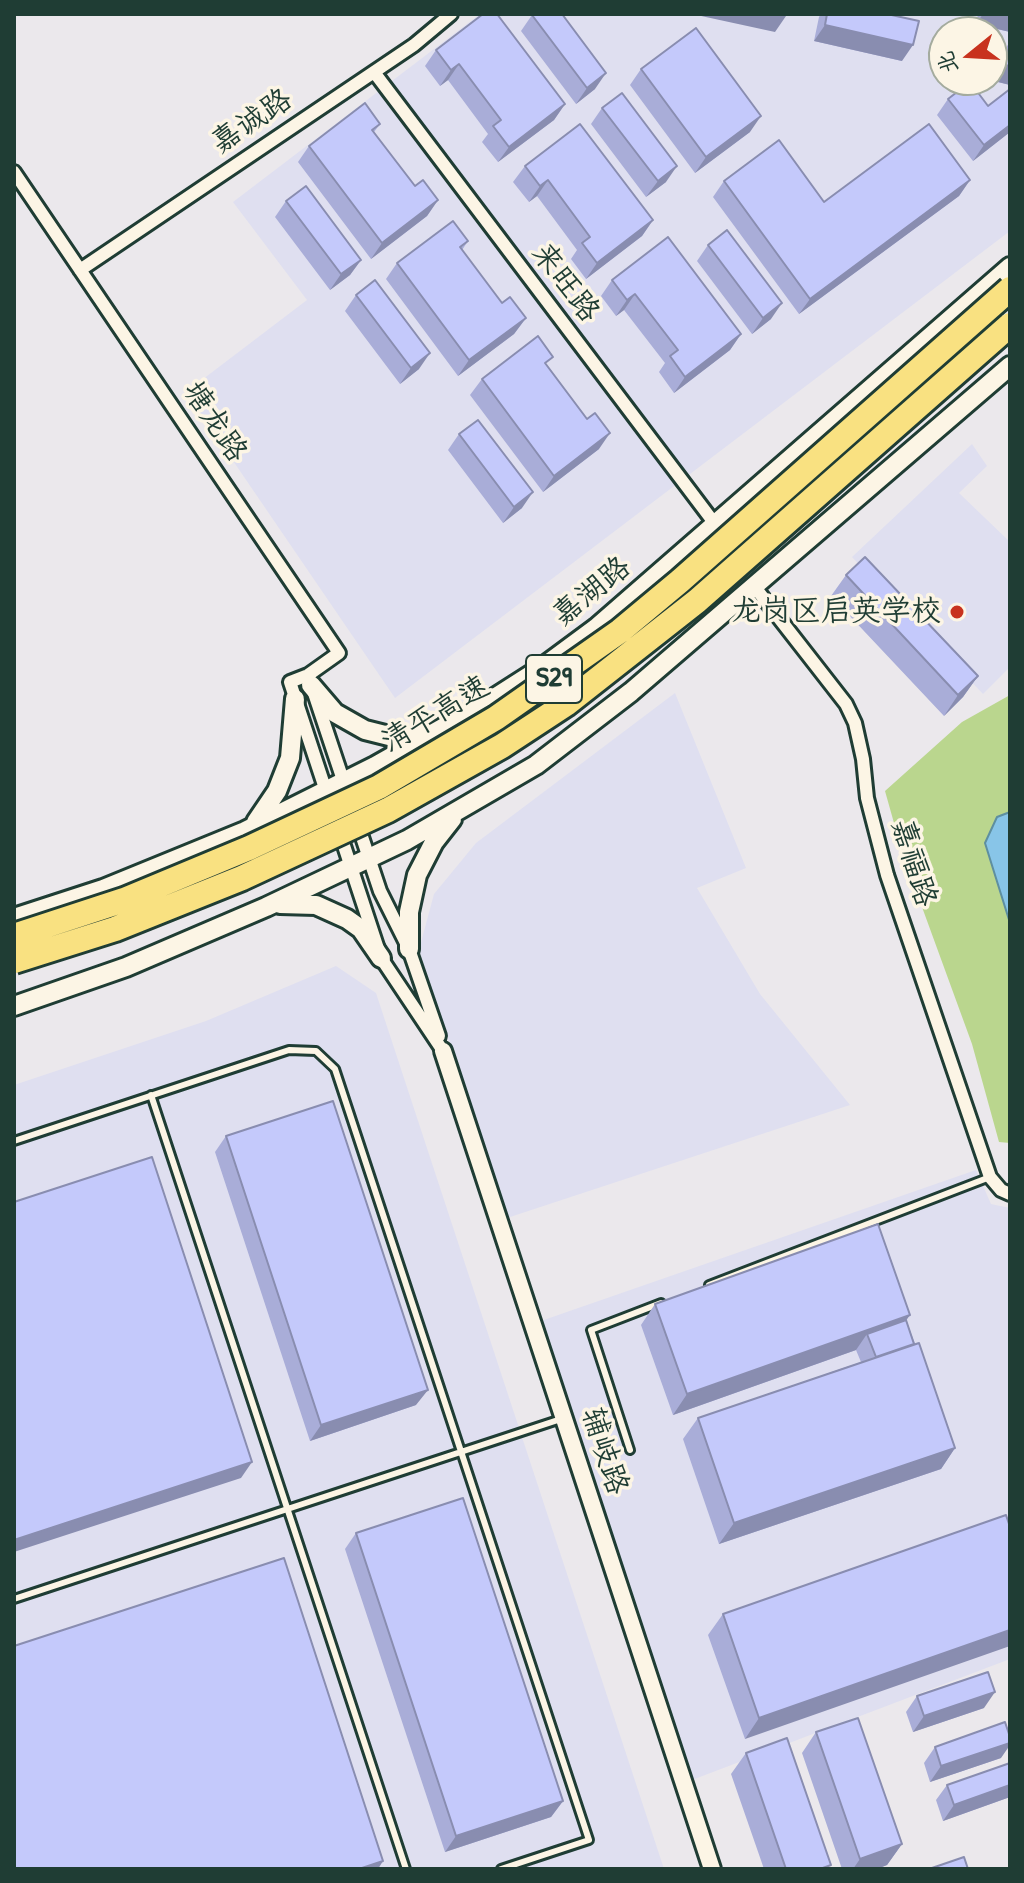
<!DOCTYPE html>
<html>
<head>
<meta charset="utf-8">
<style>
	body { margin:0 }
	#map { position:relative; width:1024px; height:1883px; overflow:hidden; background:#ebe8ec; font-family:"Patrick Hand","LXGW WenKai TC",sans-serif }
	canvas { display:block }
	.frame { position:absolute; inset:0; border:16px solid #1f3d34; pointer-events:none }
	.north { position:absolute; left:928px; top:16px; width:80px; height:80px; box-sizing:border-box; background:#fcf5e5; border:2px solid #a4ab9e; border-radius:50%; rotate:252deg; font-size:22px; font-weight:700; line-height:32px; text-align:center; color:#1f3d34 }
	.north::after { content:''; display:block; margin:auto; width:28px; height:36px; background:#c8321e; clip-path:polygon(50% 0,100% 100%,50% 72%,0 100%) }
</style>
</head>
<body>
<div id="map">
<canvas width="1024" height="1883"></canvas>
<div class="frame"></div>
<div class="north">北</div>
</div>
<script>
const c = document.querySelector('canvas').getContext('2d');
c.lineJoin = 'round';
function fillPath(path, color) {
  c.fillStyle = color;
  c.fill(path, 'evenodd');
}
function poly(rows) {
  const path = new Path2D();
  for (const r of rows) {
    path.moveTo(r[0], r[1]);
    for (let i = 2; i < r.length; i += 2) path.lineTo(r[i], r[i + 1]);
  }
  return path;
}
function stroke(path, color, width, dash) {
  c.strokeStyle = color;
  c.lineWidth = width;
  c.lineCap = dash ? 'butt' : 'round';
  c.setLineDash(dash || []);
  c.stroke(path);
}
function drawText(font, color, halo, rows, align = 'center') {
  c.font = font + ' "Patrick Hand","LXGW WenKai TC",sans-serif';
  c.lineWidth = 7;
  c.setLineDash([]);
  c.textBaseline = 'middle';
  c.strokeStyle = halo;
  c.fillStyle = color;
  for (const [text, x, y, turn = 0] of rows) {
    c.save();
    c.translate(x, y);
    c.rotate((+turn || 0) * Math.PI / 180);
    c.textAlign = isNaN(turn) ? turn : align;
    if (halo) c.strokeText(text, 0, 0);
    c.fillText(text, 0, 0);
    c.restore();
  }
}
const built = poly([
	[480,14,1010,14,1010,231,395,698,186,392,307,300,233,202],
	[944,32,992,32,992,80,944,80],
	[972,444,987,466,959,493,1010,542,1010,667,983,694,852,557],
	[675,693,746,868,697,888,760,994,850,1105,507,1218,419,950,434,894,476,843],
	[336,966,376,993,664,1869,14,1869,14,1085,206,1021],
	[976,1170,991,1204,1010,1208,1010,1659,692,1780,538,1322]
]);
const green = poly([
	[1010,695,1010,1143,999,1142,972,1044,903,855,885,791,962,722]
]);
const water = poly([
	[1010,812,1010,923,985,843,997,817,1010,812]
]);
const service = poly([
	[151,1095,406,1869],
	[14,1141,289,1050,316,1051,335,1069,589,1840,501,1869],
	[709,1285,990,1177],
	[630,1450,591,1330,661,1303],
	[14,1599,561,1419]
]);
const minor = poly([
	[374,72,715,524],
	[14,172,339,653,308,675,290,682,381,958,443,1051],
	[80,270,414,45,451,14],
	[754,586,846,704,855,723,863,759,867,798,887,875,990,1177,1001,1190,1010,1194],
	[314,693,345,786],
	[357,822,380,891,409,949,439,1036]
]);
const tertiary = poly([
	[443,1051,712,1869]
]);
const secondary = poly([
	[311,685,335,713,365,730,397,738,422,736],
	[256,822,277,791,290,758,295,699],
	[280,904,316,905,347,919,361,929,381,958],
	[14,918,103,889,245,831,375,766,485,704,546,665,596,628,1010,267],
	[409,949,409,912,417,875,434,842,452,819],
	[14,1006,126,967,266,907,407,840,536,765,631,692,1010,366]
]);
const motorwayBridge = poly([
	[14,936,124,900,249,848,379,787,496,718,620,631,680,581,1010,289],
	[14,961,115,929,242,878,388,810,502,746,566,704,697,601,1010,325]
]);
const wall = poly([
	[821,14,887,14,902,61,814,41,819,17],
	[978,14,1010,14,1010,32,976,24],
	[532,15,595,89,576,104,521,31],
	[1010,42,1010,85,994,81,999,57],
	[436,50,565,104,554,120,498,162,482,142,488,134,448,80,440,86,425,66],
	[641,69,750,132,695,173,630,85],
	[948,99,1010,132,973,161,937,115],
	[602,108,666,182,646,197,591,124],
	[380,124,374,132,415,186,438,200,427,216,371,259,298,162,309,146],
	[525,166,653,220,642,236,586,279,571,259,577,250,537,196,529,202,513,182],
	[970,180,959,196,799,314,713,197,724,181,824,202],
	[286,201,361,260,350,275,330,290,275,217],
	[468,241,462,250,502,303,526,318,514,334,458,376,386,279,397,263],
	[708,245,771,319,752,334,697,261],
	[612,280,741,334,730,350,674,393,659,372,665,363,624,310,616,316,601,296],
	[356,295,419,369,400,384,345,311],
	[547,365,587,419,599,449,543,492,470,395,482,379],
	[459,434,522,508,503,523,448,450],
	[846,575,978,676,963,697,944,716,831,596],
	[226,1136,416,1405,310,1441,215,1152],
	[655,1304,906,1320,955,1448,941,1469,719,1544,683,1439,698,1418,861,1362,856,1350,673,1415,641,1325],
	[1010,1527,745,1739,708,1635,723,1614],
	[356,1533,563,1801,551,1817,445,1852,345,1549],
	[917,1696,984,1708,913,1732,906,1712],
	[816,1732,902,1844,887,1865,877,1869,842,1869,802,1753],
	[935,1747,1001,1758,930,1782,924,1763],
	[746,1753,828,1869,764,1869,731,1774],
	[1010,1763,1010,1797,943,1821,936,1800,947,1785]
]);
const shadedWall = poly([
	[692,14,775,14,786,16,775,32],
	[983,14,1010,14,1010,32,976,24],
	[825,25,913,45,902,61,814,41],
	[459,64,448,80,440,86,451,70],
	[1005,65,1010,66,1010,85,994,81],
	[606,73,595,89,576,104,587,88],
	[565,104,554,120,498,162,509,147],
	[761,116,750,132,695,173,706,157],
	[1010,125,1010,132,973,161,984,145],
	[677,166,666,182,646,197,658,181],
	[548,180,537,196,529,202,540,186],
	[970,180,959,196,799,314,810,299],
	[438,200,427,216,371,259,382,243],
	[653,220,642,236,586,279,597,263],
	[361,260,350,275,330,290,341,274],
	[635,294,624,310,616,316,627,300],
	[782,303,771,319,752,334,763,318],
	[526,318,514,334,458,376,469,360],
	[741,334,730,350,674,393,685,377],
	[430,353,419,369,400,384,411,368],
	[610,433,599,449,543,492,554,476],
	[533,492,522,508,503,523,514,507],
	[978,676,963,697,944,716,958,695],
	[910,1315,895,1336,867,1334,856,1350,673,1415,687,1394],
	[428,1390,416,1405,310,1441,321,1425],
	[955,1448,941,1469,719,1544,734,1523],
	[252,1462,241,1478,14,1552,14,1540],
	[1010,1630,1010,1646,745,1739,759,1718],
	[995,1692,984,1708,913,1732,924,1716],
	[1010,1743,1010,1745,1001,1758,930,1782,941,1766],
	[1010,1785,1010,1797,943,1821,954,1805],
	[563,1801,551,1817,445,1852,456,1836],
	[902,1844,887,1865,877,1869,853,1869,860,1859],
	[383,1861,378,1869,359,1869]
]);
const building = poly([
	[483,14,497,14,565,104,509,147,493,126,501,120,459,64,451,70,436,50,483,14],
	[533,14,562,14,606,73,587,88,532,15,533,14],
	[827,14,887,14,919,21,913,45,825,25,827,14],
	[696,28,761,116,706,157,641,69,696,28],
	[1010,44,1010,66,1005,65,1010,44],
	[970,82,988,106,1010,89,1010,125,984,145,948,99,970,82],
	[622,93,677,166,658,181,602,108,622,93],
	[365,103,380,124,372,130,415,186,423,180,438,200,382,243,309,146,365,103],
	[580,124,653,220,597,263,582,243,590,237,548,180,540,186,525,166,580,124],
	[929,124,970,180,810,299,724,181,779,140,824,202,929,124],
	[306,186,361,260,341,274,286,201,306,186],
	[453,221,468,241,460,247,502,303,510,297,526,318,469,360,397,263,453,221],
	[727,230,782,303,763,318,708,245,727,230],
	[668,237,741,334,685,377,670,356,678,350,635,294,627,300,612,280,668,237],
	[375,280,430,353,411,368,356,295,375,280],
	[538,336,553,357,545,363,587,419,595,413,610,433,554,476,482,379,538,336],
	[478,420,533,492,514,507,459,434,478,420],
	[865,557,978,676,958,695,846,575,865,557],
	[333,1101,428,1390,321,1425,226,1136,333,1101],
	[152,1157,252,1462,14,1540,14,1202,152,1157],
	[878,1224,910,1315,687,1394,655,1304,878,1224],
	[906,1320,914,1344,876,1357,867,1334,906,1320],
	[919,1343,955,1448,734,1523,698,1418,919,1343],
	[463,1498,563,1801,456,1836,356,1533,463,1498],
	[1006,1515,1010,1527,1010,1630,759,1718,723,1614,1006,1515],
	[284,1558,383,1861,359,1869,14,1869,14,1646,284,1558],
	[988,1672,995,1692,924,1716,917,1696,988,1672],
	[858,1718,902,1844,860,1859,816,1732,858,1718],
	[1005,1722,1010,1737,1010,1743,941,1766,935,1747,1005,1722],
	[787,1738,831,1865,820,1869,786,1869,746,1753,787,1738],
	[1010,1763,1010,1785,954,1805,947,1785,1010,1763],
	[964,1857,968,1869,929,1869,964,1857]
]);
const markers = [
	[957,612,8,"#c8321e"]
];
const shields = [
	[554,679,56]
];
const shieldNames = [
	["S29",554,679]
];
const streetNames = [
	["嘉诚路",252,122,-34],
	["来旺路",565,283,53],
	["塘龙路",214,422,56],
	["嘉湖路",592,592,-39],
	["清平高速",436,715,-31],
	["嘉福路",913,863,73],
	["辅岐路",604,1451,72]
];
const poiNames = [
	["龙岗区启英学校",941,612]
];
fillPath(built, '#dfdff0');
fillPath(green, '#bad68e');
fillPath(water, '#88c5e8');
stroke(water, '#5e8fa0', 2);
stroke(service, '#1f3d34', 12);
stroke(minor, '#1f3d34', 18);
stroke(tertiary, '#1f3d34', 22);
stroke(secondary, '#1f3d34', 24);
stroke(service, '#fcf5e5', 6);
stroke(minor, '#fcf5e5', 12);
stroke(tertiary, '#fcf5e5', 16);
stroke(secondary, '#fcf5e5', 18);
stroke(motorwayBridge, '#1f3d34', 30, []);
stroke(motorwayBridge, '#f9e181', 24);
fillPath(wall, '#a9add8');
fillPath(shadedWall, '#898db0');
fillPath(building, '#c4c9fb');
stroke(building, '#898db0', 2);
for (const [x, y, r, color] of markers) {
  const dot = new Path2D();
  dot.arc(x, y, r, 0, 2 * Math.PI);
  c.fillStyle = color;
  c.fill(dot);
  stroke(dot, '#fcf5e5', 3);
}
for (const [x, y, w] of shields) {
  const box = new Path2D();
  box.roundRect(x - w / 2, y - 24, w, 48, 6);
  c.fillStyle = '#fcf5e5';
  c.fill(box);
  stroke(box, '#1f3d34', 2);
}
drawText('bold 28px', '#1f3d34', null, shieldNames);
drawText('30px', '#1f3d34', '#fcf5e5', streetNames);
drawText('30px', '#1f3d34', '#fcf5e5', poiNames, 'right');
</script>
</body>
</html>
